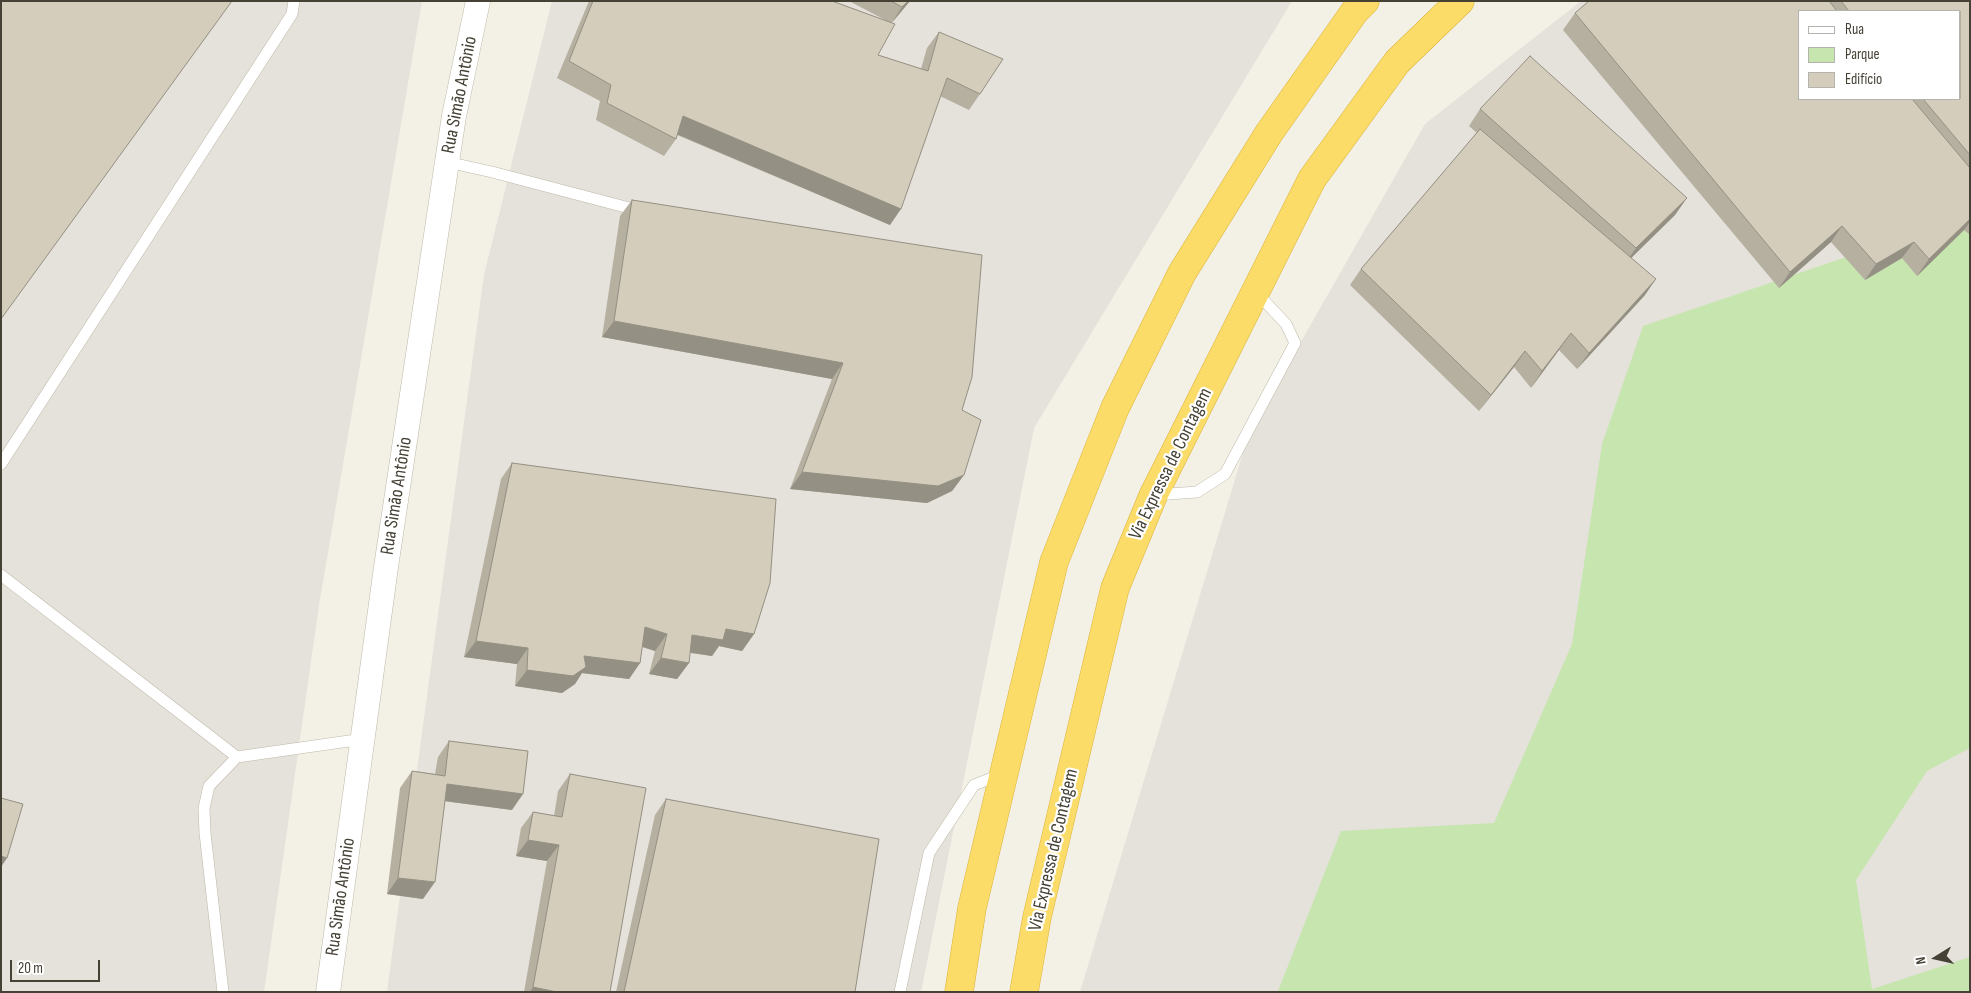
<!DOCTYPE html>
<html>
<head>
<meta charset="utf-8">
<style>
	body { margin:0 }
	#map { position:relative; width:1971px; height:993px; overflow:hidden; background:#f3f0e6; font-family:"Sofia Sans Condensed",sans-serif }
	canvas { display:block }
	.frame { position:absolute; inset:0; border:2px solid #454135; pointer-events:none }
	.legend { position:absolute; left:1798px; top:10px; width:162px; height:90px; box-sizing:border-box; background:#fff; border:1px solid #b5b3ae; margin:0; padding:6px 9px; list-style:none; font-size:15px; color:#454135 }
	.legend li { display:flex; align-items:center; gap:10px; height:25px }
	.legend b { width:25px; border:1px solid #b5b3ae }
	.north { position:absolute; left:1911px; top:933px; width:50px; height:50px; -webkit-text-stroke:4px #fff; paint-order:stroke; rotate:260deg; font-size:14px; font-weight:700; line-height:20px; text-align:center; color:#454135 }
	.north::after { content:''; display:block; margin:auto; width:18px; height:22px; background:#454135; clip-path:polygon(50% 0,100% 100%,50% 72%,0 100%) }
	.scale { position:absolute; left:10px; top:960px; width:90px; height:22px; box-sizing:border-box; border:2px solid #454135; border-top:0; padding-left:6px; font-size:15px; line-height:18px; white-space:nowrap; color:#454135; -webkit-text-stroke:4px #fff; paint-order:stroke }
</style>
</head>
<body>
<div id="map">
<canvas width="1971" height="993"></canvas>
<div class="frame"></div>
<ul class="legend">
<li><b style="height:6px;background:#fff"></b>Rua</li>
<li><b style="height:14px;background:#c7e6af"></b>Parque</li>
<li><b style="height:14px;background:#d4cdbb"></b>Edifício</li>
</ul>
<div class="north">N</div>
<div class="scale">20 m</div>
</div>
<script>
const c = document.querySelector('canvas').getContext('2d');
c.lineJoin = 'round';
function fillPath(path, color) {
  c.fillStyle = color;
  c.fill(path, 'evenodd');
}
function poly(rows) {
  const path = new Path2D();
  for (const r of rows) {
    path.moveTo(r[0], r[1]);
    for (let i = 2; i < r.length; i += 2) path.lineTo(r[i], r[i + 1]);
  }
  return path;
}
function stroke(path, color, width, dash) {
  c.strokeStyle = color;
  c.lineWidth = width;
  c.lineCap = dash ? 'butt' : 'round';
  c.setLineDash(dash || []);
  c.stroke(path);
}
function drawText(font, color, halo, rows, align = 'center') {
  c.font = font + ' "Sofia Sans Condensed",sans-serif';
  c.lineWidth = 4.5;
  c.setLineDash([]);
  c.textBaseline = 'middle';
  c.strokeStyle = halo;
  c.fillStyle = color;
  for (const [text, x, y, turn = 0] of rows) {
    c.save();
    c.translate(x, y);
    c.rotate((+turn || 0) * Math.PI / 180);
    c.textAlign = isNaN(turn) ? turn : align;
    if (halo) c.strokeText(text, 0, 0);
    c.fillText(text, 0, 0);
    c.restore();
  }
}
const industrial = poly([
	[1,1,422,1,319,605,264,992,1,992],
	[552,1,1292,1,1034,428,921,992,387,992,484,275],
	[1581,1,1970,1,1970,992,1080,992,1249,433,1425,124],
	[1800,11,1960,11,1960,99,1800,99]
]);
const green = poly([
	[1970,215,1970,748,1927,771,1856,880,1872,989,1970,957,1970,992,1278,991,1341,831,1494,823,1572,644,1602,444,1643,326]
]);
const lane = poly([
	[447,162,492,172,633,209],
	[1,464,292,14,294,1],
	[1155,495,1197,492,1225,474,1295,343,1286,324,1256,292],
	[1,575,237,757],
	[223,992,205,833,204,808,209,786,237,757,363,739],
	[900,992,929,853,974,785,1002,774]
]);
const street = poly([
	[328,992,386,567,447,162,454,116,478,1]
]);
const highway = poly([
	[959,992,972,908,1054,562,1115,408,1182,273,1269,133,1355,11,1365,1],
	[1024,992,1037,917,1115,588,1153,496,1312,179,1397,62,1460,1]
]);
const wall = poly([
	[589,1,832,1,887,21,849,1,910,1,891,23,878,55,921,69,927,48,939,32,980,94,969,110,940,96,890,225,677,135,676,139,664,156,596,120,600,101,557,78],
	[1589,1,1970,1,1970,235,1964,230,1917,276,1902,258,1865,280,1831,242,1779,288,1563,30,1575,13],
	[1800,11,1960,11,1960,99,1800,99],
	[1480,109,1675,215,1631,258,1645,295,1577,369,1559,350,1531,388,1514,367,1479,411,1350,285,1361,269,1477,133,1469,126],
	[632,200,962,410,964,475,952,491,927,503,790,489,832,379,602,337,620,216],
	[512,463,754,634,742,651,719,646,712,656,690,653,689,663,677,679,649,674,655,651,642,647,640,663,629,679,582,673,575,684,562,693,515,686,517,664,464,657,501,479],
	[449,741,512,810,445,801,423,899,387,894,400,788,412,771,435,774,438,757],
	[570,774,610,992,524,992,547,861,516,856,521,828,533,812,554,816,558,791],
	[666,799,855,992,616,992,655,815]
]);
const shadedWall = poly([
	[908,1,910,1,891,24,902,7],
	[683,116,901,209,890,225,672,132],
	[1687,198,1675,215,1624,265,1636,248],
	[1970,219,1970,222,1964,230,1917,276,1929,259],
	[1842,226,1831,242,1779,288,1790,272],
	[1914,242,1902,258,1865,280,1876,264],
	[1656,279,1645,295,1577,369,1589,353],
	[614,321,843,363,832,379,602,337],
	[1571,333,1559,350,1531,388,1542,371],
	[1525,351,1514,367,1479,411,1491,395],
	[802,472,964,475,952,491,927,503,790,489],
	[645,627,667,634,655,651,634,644],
	[726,629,754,634,742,651,719,646,712,656,680,651,692,635],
	[476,641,528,648,517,664,464,657],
	[584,656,640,663,629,679,582,673,575,684,562,693,515,686,527,670],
	[661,658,689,663,677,679,649,674],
	[447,784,523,794,512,810,436,800],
	[528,840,559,845,547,861,516,856],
	[1,856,7,858,1,867],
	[398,878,435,882,423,899,387,894],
	[533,987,557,992,530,992]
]);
const building = poly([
	[1,1,232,1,1,319,1,1],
	[593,1,832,1,895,24,878,55,928,71,939,32,1003,59,980,94,947,78,901,209,683,116,676,139,607,103,611,85,569,61,593,1],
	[891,1,908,1,902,7,891,1],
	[1589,1,1829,1,1837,11,1800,11,1800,99,1912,99,1970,168,1970,219,1929,259,1914,242,1876,264,1842,226,1790,272,1575,13,1589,1],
	[1841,1,1970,1,1970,155,1923,99,1960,99,1960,11,1849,11,1841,1],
	[1530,56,1687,198,1636,248,1480,109,1530,56],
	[1480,129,1656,279,1589,353,1571,333,1542,371,1525,351,1491,395,1361,269,1480,129],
	[632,200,982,255,972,377,962,410,981,420,964,475,938,486,802,472,843,363,614,321,632,200],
	[512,463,776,499,770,583,754,634,726,629,723,640,692,635,689,663,661,658,667,634,645,627,640,663,584,656,586,667,573,676,527,670,528,648,476,641,512,463],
	[449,741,528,751,523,794,447,784,435,882,398,878,412,771,445,776,449,741],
	[570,774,646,788,610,992,557,992,533,987,559,845,528,840,533,812,562,817,570,774],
	[1,798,23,804,7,858,1,856,1,798],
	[666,799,879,839,855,992,624,992,666,799]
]);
const streetNames = [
	["Rua Simão Antônio",460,95,-79],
	["Via Expressa de Contagem",1171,464,-64],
	["Rua Simão Antônio",397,496,-81],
	["Via Expressa de Contagem",1054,850,-77],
	["Rua Simão Antônio",341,897,-82]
];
fillPath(industrial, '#e5e1db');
fillPath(green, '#c7e6af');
stroke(lane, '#beb9a9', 12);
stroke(street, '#beb9a9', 25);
stroke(highway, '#dab238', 29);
stroke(lane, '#fff', 11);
stroke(street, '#fff', 24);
stroke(highway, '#fbdc68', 28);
fillPath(wall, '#b6b0a1');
fillPath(shadedWall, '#949083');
fillPath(building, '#d4cdbb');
stroke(building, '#949083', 1);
drawText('19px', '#454135', '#fff', streetNames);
</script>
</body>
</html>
